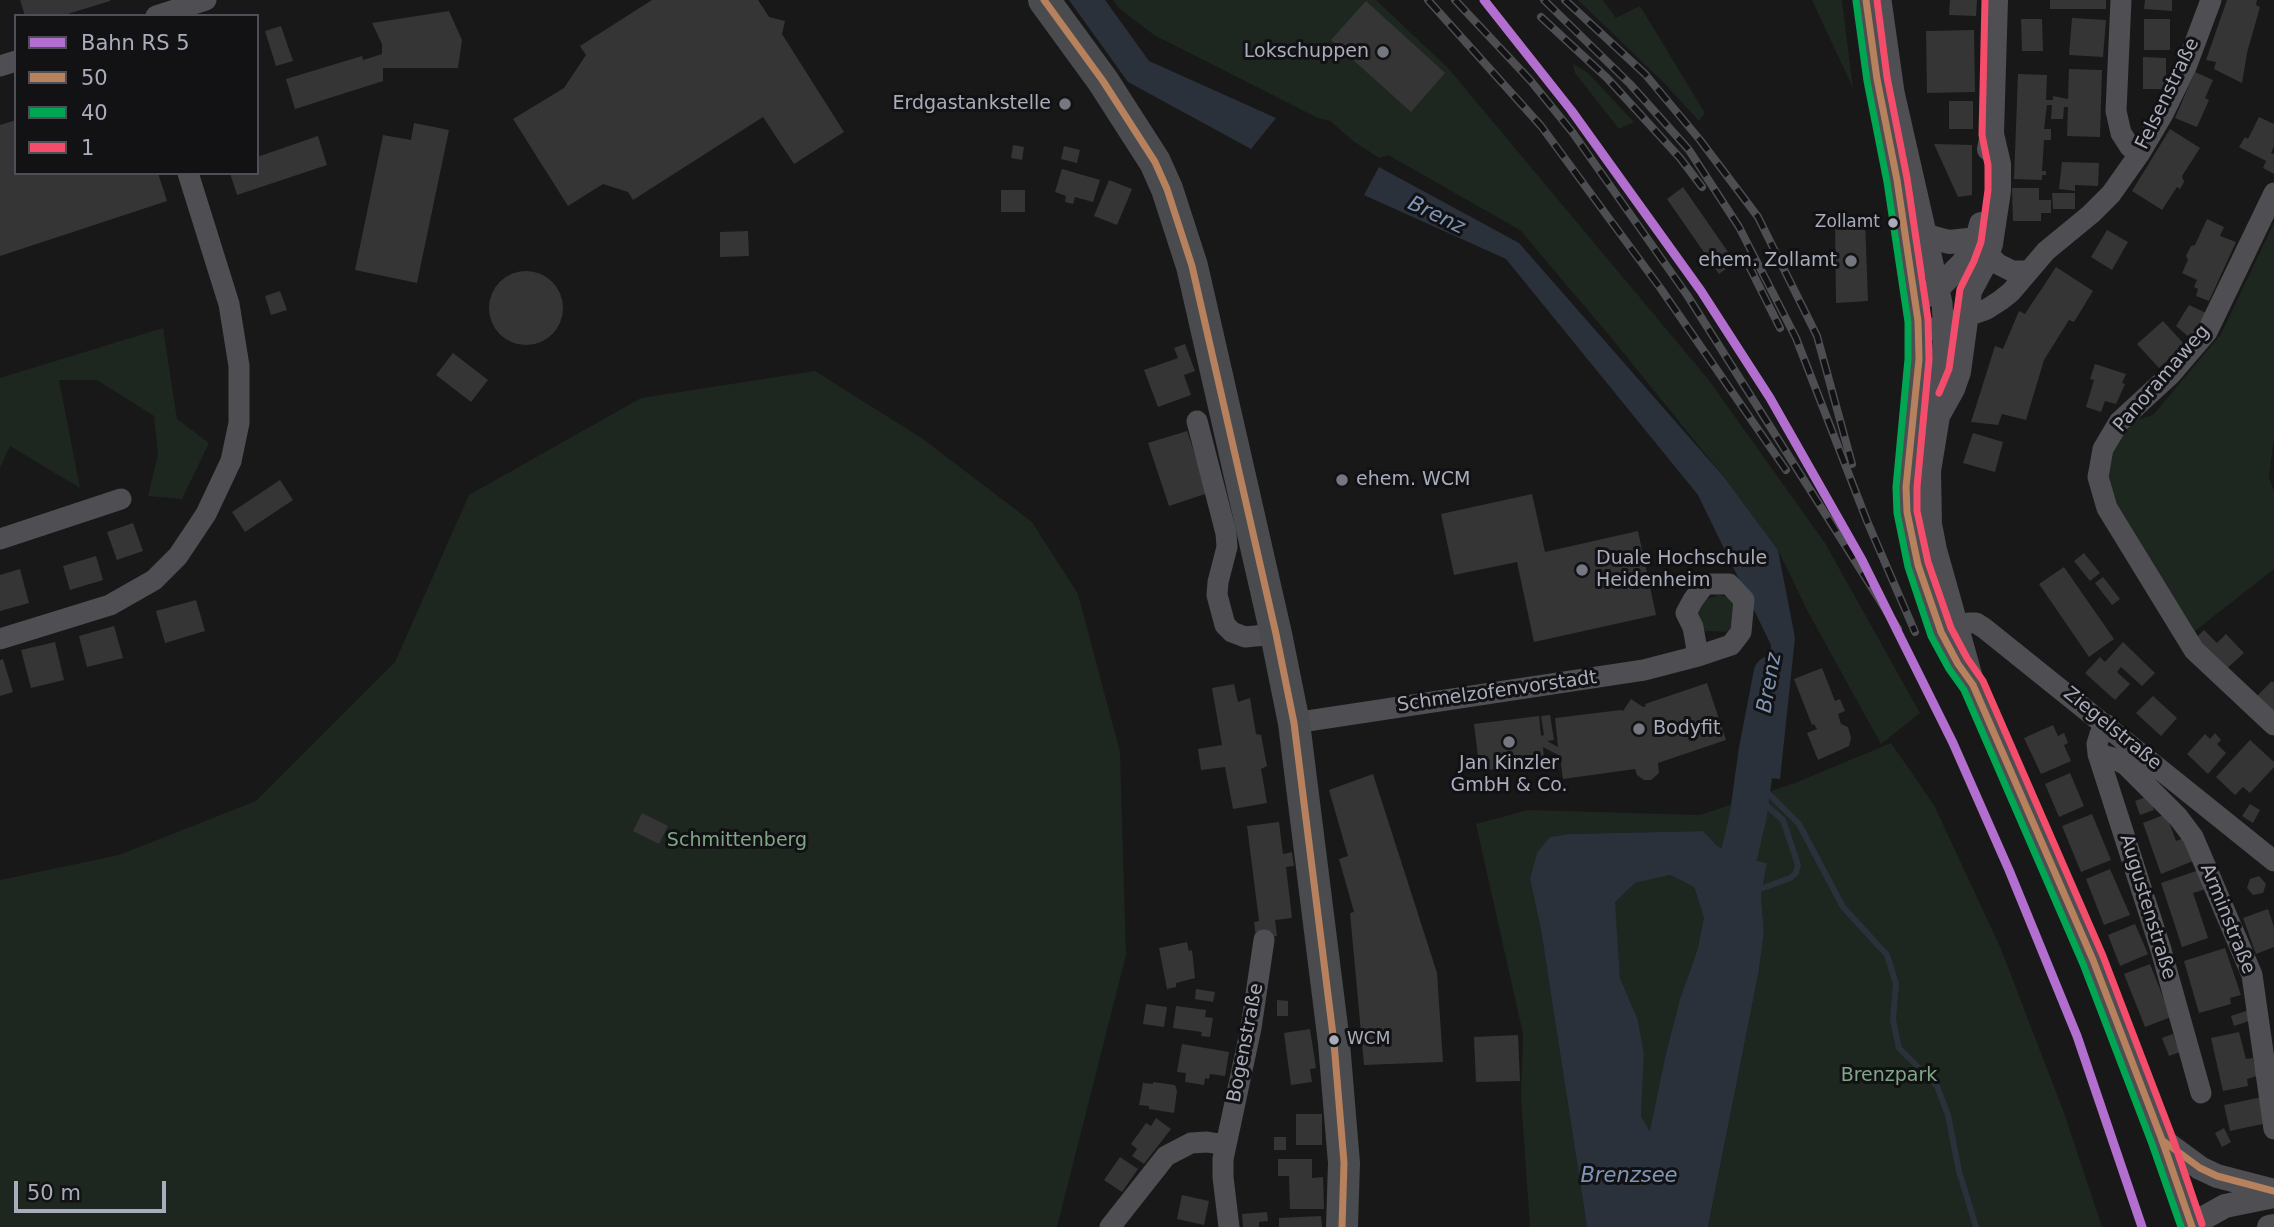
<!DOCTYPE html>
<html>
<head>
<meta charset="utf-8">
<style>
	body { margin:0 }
	#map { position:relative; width:2274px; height:1227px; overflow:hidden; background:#181818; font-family:"DejaVu Sans",sans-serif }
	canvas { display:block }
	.legend { position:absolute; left:14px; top:14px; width:245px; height:161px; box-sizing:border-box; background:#121215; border:2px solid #4e5057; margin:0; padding:9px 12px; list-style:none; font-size:21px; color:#a9acba }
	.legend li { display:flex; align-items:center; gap:14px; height:35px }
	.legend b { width:35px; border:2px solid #4e5057 }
	.scale { position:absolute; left:14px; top:1181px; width:152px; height:32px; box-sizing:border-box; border:4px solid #a9acba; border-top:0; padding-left:9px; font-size:21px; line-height:24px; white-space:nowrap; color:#a9acba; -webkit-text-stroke:5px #121215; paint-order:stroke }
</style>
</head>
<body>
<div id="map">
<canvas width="2274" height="1227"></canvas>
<ul class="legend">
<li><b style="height:9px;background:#b36fd0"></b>Bahn RS 5</li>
<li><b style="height:9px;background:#b6815c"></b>50</li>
<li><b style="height:9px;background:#00a651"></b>40</li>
<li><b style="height:9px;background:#f44d6c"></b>1</li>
</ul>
<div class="scale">50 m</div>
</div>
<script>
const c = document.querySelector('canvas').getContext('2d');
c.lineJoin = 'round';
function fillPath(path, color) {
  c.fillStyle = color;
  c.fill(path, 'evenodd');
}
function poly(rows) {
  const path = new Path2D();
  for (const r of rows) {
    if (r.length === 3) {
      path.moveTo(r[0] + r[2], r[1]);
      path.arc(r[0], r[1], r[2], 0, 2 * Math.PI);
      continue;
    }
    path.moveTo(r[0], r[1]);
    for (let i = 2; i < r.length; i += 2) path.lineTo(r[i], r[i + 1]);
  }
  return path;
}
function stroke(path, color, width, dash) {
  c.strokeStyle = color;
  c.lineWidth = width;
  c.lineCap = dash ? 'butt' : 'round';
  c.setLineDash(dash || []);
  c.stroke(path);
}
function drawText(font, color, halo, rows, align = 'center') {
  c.font = font + ' "DejaVu Sans",sans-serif';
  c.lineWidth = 6;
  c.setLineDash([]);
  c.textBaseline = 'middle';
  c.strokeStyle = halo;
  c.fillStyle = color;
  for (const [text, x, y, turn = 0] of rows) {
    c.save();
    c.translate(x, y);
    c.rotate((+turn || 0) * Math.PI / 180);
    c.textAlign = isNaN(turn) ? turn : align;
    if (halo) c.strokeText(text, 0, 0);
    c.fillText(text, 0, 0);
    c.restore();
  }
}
const green = poly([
	[1113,0,1376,0,1448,68,1708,379,1825,543,1920,713,1881,744,1808,612,1778,550,1724,477,1613,340,1520,230,1388,155,1379,158,1353,141,1330,121,1318,118,1154,35,1120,9],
	[1578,0,1603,0,1616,18,1640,6,1705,113,1699,121,1664,83],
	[1812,0,1842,0,1853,88],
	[1573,64,1587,72,1634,122,1619,129,1575,73],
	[2274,223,2274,437,2269,477,2274,491,2274,569,2195,631,2117,508,2108,479,2115,443,2133,421,2153,415,2221,334],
	[163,328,177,419,209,443,182,499,148,496,158,454,154,416,97,380,59,380,80,488,10,446,0,468,0,378],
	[815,371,923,439,1032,522,1078,594,1120,752,1126,955,1057,1227,0,1227,0,880,119,855,256,801,395,662,469,495,641,398],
	[1719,595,1733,598,1735,613,1729,632,1705,631,1696,611,1707,599],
	[1891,743,1934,805,2001,949,2064,1113,2102,1227,1708,1227,1759,970,1764,932,1761,896,1767,863,1737,856,1717,846,1702,831,1569,834,1550,837,1530,879,1541,930,1587,1227,1530,1227,1521,1097,1523,1034,1476,824,1528,810,1700,815,1795,783],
	[1670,875,1694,887,1704,918,1697,951,1680,999,1666,1053,1651,1132,1641,1116,1644,1054,1638,1020,1620,978,1614,902,1635,883]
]);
const water = poly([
	[1069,0,1105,0,1149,61,1276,118,1251,149,1128,82],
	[1379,167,1519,243,1724,477,1778,550,1795,638,1780,779,1759,777,1771,645,1698,495,1506,259,1364,195],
	[1703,831,1717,846,1737,856,1767,863,1761,896,1764,932,1759,970,1708,1227,1587,1227,1541,930,1530,879,1537,853,1550,837,1569,834],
	[1670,875,1694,887,1704,918,1697,951,1680,999,1666,1053,1650,1131,1641,1116,1644,1054,1638,1020,1620,978,1615,902,1635,883]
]);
const stream = poly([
	[1753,778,1799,824,1843,907,1887,955,1896,984,1893,1020,1899,1048,1937,1086,1948,1115,1959,1171,1976,1227],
	[1751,792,1783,820,1798,865,1796,873,1790,878,1763,888,1758,885]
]);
const river = poly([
	[1727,905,1748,817,1757,752,1772,674]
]);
const building = poly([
	[20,0,110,0,110,1,61,16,25,16],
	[652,0,758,0,769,17,785,21,782,34,844,132,794,164,763,117,633,200,628,192,603,184,568,206,513,119,564,88,586,55,580,46],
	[1950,0,1977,0,1976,16,1949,15],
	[2050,0,2106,0,2106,9,2050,9],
	[2145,0,2172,0,2172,11,2144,9],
	[2227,0,2257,0,2256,5,2260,7,2247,53,2242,83,2214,69,2216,62,2206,60],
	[1366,1,1445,73,1411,112,1331,40],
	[449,11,462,40,458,68,383,68,383,81,295,109,286,79,362,56,363,60,382,54,382,44,372,23],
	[2072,18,2106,20,2103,57,2069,55],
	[2021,19,2042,19,2043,51,2022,51],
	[2144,19,2170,19,2170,50,2144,50],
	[281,26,293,61,276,66,265,31],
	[1974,30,1975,92,1927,93,1926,31],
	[2143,57,2166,58,2166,89,2143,89],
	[2069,69,2102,70,2100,137,2067,136,2068,107,2064,107,2063,119,2051,119,2052,105,2047,105,2044,129,2051,129,2051,140,2044,140,2042,171,2046,171,2046,175,2042,175,2042,180,2014,179,2018,74,2047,75,2046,100,2053,100,2053,96,2068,99],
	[2195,72,2213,80,2205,98,2209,100,2197,127,2175,118],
	[1949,101,1973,101,1973,129,1949,129],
	[2259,117,2274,124,2274,146,2271,153,2274,154,2274,174,2263,168,2266,161,2239,147,2245,137,2248,139],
	[16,120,16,173,158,173,167,201,0,256,0,125],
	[414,123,449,130,417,283,355,270,383,135,411,140],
	[2170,129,2200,148,2182,176,2184,182,2180,189,2177,187,2162,210,2132,191],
	[318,136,327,165,237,195,230,173,257,173,257,157],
	[1934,144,1972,145,1972,195,1958,197],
	[1013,145,1024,147,1022,160,1011,158],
	[1064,146,1080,150,1077,163,1061,159],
	[2062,162,2099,163,2098,186,2075,185,2075,191,2059,189],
	[1062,169,1100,180,1093,202,1075,197,1073,204,1065,202,1066,196,1055,192],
	[1109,180,1132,189,1117,225,1094,216],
	[1683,187,1735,262,1719,274,1667,199],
	[2012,188,2039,188,2039,200,2051,200,2051,213,2041,213,2041,221,2013,221],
	[1001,190,1025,190,1025,212,1001,212],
	[2052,193,2075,193,2075,209,2053,209],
	[1865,219,1868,301,1836,303,1835,220],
	[2207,219,2224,227,2220,236,2236,242,2209,301,2196,296,2198,289,2194,287,2197,280,2182,273,2188,260,2186,256,2191,246,2195,245],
	[2107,230,2128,242,2112,270,2091,257],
	[748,231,749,256,720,257,720,232],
	[2056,267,2093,291,2074,322,2069,320,2044,360,2026,420,2002,414,1998,425,1971,422,1995,346,2003,349,2019,311,2025,314],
	[526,308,37],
	[280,291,287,310,271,315,265,296],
	[2189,305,2206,313,2190,338,2176,326],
	[2163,321,2185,345,2159,368,2137,344],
	[1185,344,1195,371,1184,375,1191,395,1158,407,1144,370,1178,358,1174,348],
	[453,353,488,380,471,402,436,375],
	[2095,364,2126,374,2122,383,2125,384,2116,404,2105,401,2101,412,2086,407,2094,380,2090,379],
	[1187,431,1208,493,1169,506,1148,443],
	[1973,433,2003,442,1995,472,1963,463],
	[280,480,293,500,245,532,232,512],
	[1532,494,1545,552,1638,531,1656,615,1534,642,1517,562,1454,575,1441,514],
	[133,523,143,551,117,560,107,532],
	[2084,553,2100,573,2090,581,2074,561],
	[96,556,103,580,70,590,63,566],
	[2064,567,2114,639,2089,657,2039,584],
	[20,569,29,603,0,611,0,575],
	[2103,577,2120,599,2112,605,2095,583],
	[196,600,205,631,165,643,156,611],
	[114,626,123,658,87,667,79,636],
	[2204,630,2217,643,2226,634,2244,653,2224,671,2194,640],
	[55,642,64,680,31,688,21,650],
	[2123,642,2155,673,2142,686,2121,667,2117,672,2130,684,2115,700,2085,673,2100,657,2105,662],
	[3,659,13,692,0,696,0,660],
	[1822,668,1835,701,1840,699,1845,711,1838,714,1841,724,1848,727,1851,738,1849,746,1818,760,1807,733,1817,729,1814,724,1812,725,1794,679],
	[2272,681,2274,683,2274,718,2255,698],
	[1707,683,1726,740,1658,763,1659,773,1651,780,1644,780,1637,775,1635,769,1563,779,1560,756,1543,747,1544,757,1523,759,1523,765,1489,770,1489,764,1479,765,1474,724,1539,716,1541,736,1544,735,1541,716,1550,715,1554,740,1547,741,1558,747,1555,718,1621,710,1623,711,1631,699,1643,707,1646,706,1645,704],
	[1234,684,1238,702,1250,698,1256,734,1261,735,1267,766,1261,769,1267,803,1233,809,1225,767,1201,770,1198,749,1222,745,1212,688],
	[2153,696,2177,718,2161,736,2136,713],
	[2053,725,2058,736,2064,733,2068,743,2064,745,2071,761,2041,774,2024,738],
	[2215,733,2221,740,2217,744,2226,753,2208,774,2187,754,2205,734,2210,739],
	[2250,740,2274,762,2274,767,2250,793,2243,787,2235,795,2216,777],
	[2070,773,2084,806,2059,817,2045,784],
	[1373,774,1437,973,1443,1062,1364,1065,1350,913,1354,912,1339,859,1348,856,1329,790],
	[2149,796,2154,810,2140,815,2135,801],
	[2250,804,2260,810,2253,823,2242,816],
	[642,813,668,826,659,844,633,831],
	[2092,814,2111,860,2081,872,2062,826],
	[2166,814,2176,841,2184,838,2193,861,2161,874,2143,823],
	[1279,822,1283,854,1292,852,1294,866,1286,867,1292,918,1275,920,1277,936,1256,939,1254,922,1259,921,1247,826],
	[2110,869,2130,915,2104,925,2086,879],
	[2199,870,2206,889,2193,893,2208,938,2182,947,2161,883],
	[2259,876,2266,884,2263,893,2253,895,2247,888,2250,879],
	[2268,909,2274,927,2274,947,2256,954,2243,918],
	[2135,924,2148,954,2120,966,2108,935],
	[1187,942,1189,951,1192,950,1195,978,1176,983,1176,987,1167,989,1159,948],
	[2225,948,2241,995,2230,998,2231,1004,2199,1013,2184,961],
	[2150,964,2171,1017,2145,1027,2124,974],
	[1196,989,1215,992,1213,1002,1195,999],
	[1277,1000,1288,1001,1288,1016,1277,1016],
	[1146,1004,1167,1007,1164,1027,1143,1024],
	[1176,1006,1206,1010,1205,1017,1213,1018,1210,1037,1201,1036,1202,1032,1173,1028],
	[2249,1010,2252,1020,2234,1026,2231,1016],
	[1310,1029,1316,1068,1310,1069,1312,1082,1291,1085,1284,1033],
	[2239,1032,2246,1059,2253,1058,2257,1076,2247,1079,2248,1086,2223,1091,2211,1038],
	[2173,1034,2180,1052,2169,1056,2162,1038],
	[1518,1035,1520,1081,1476,1082,1474,1037],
	[1182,1044,1229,1052,1225,1076,1210,1074,1209,1079,1205,1078,1204,1085,1185,1082,1186,1073,1177,1072],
	[1153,1082,1175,1085,1177,1091,1174,1113,1149,1109,1149,1106,1139,1105,1143,1083,1153,1084],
	[2262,1097,2267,1123,2230,1131,2224,1105],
	[1296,1114,1322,1114,1322,1145,1296,1145],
	[1156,1118,1171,1129,1144,1164,1132,1156,1137,1149,1131,1144,1146,1123,1151,1126],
	[2224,1128,2231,1142,2222,1147,2215,1133],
	[1274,1137,1286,1137,1286,1150,1274,1150],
	[1120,1157,1138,1169,1122,1192,1104,1180],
	[1278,1159,1312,1159,1312,1178,1323,1177,1324,1209,1290,1209,1289,1176,1278,1176],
	[1182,1195,1209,1201,1204,1225,1177,1219],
	[1267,1212,1268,1221,1259,1222,1259,1227,1243,1227,1242,1214],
	[1321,1216,1322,1227,1279,1227,1279,1218]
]);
const minor = poly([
	[1866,0,1877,79,1897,180,1916,302],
	[1881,0,1894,92,1942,303,1944,333,1938,392,1938,416],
	[2121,0,2116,111,2121,133,2130,147,2140,153],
	[156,16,206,0],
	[0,66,16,61],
	[2274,193,2207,332,2171,374,2119,422,2103,449,2098,477,2107,508,2194,650,2274,725],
	[1988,254,1998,264,2012,271,2028,271],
	[1919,336,1934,328,1987,309,2001,300,2011,292,2046,251,2091,214,2111,194,2140,153,2163,114,2186,67,2211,0],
	[1197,421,1226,533,1227,547,1218,582,1217,595,1225,625,1232,632,1245,637,1276,634],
	[0,539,121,499],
	[1943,631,1968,623,1976,623,1984,628,2274,861],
	[0,639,110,605,154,580,178,556,206,514,231,461,239,423,239,366,229,304,188,173],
	[1294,723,1644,670,1698,656,1731,645,1741,632,1744,600,1729,584,1705,584,1693,600,1686,613,1693,627,1698,656],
	[2107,725,2100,734,2097,744,2098,754,2161,950,2201,1093],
	[2098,754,2113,758,2126,765,2178,817,2193,837,2252,975,2274,1129],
	[1110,1227,1166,1156,1191,1143,1207,1142,1225,1145],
	[1229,1227,1223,1177,1223,1159,1251,1028,1264,940]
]);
const tertiary = poly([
	[1992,134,1999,164,1999,191,1991,244,1984,265,1970,291,1959,372,1953,389,1938,416,1929,471,1930,524,1935,550,1973,685,2093,960,2162,1140,2192,1227],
	[1989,149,1992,134,1996,0],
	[1927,236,1949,242,1977,239],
	[1958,664,1941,632,1918,565,1907,512,1906,475,1919,359,1916,302,1939,287,1963,263,1977,239,1981,224],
	[2162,1140,2200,1168,2217,1176,2274,1191],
	[2191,1225,2225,1206,2274,1196],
	[2269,1227,2274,1226]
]);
const primary = poly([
	[1044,0,1103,81,1155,162,1167,189,1192,266,1276,634,1294,723,1334,1043,1344,1163,1342,1227]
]);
const rail = poly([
	[1428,0,1541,126,1661,289,1786,470],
	[1455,0,1530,80,1573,133,1687,295,1898,629],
	[1544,0,1630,84,1689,150,1739,227,1796,338,1867,521,1915,632],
	[1565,0,1645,74,1700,140,1758,217,1817,336,1852,464],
	[1541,17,1607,78,1680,158,1702,187],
	[1747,262,1780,328]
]);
const bus1 = poly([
	[1044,0,1103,81,1155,162,1167,189,1192,266,1276,634,1294,723,1334,1043,1344,1163,1342,1227],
	[1866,0,1877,79,1897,180,1918,321,1919,359,1906,487,1907,512,1918,565,1941,632,1958,664,1973,685,2093,960,2162,1140,2192,1227],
	[2162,1140,2200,1168,2217,1176,2274,1191]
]);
const bus2 = poly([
	[1856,1,1867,81,1887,182,1908,322,1908,359,1896,487,1897,513,1908,567,1931,636,1949,669,1964,690,2083,964,2152,1144,2181,1227]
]);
const bus3 = poly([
	[1877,0,1887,77,1907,178,1928,319,1929,360,1917,487,1917,511,1928,562,1951,628,1967,658,1983,681,2103,956,2172,1136,2202,1224],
	[1939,393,1949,369,1960,289,1974,261,1981,242,1988,190,1988,165,1982,135,1985,0]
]);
const rail1 = poly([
	[1484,0,1571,110,1701,291,1770,398,1862,560,1953,743,2009,870,2077,1036,2142,1227]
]);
const markers = [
	[1383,52,7,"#767881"],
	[1065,104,7,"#767881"],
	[1893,223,6,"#a9acba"],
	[1851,261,7,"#767881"],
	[1342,480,7,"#767881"],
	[1582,570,7,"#767881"],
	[1639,729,7,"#767881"],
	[1509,742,7,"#767881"],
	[1334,1040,6,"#a9acba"]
];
const busNames = [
	["Zollamt",1880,223],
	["WCM",1347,1040,"left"]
];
const poiNames = [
	["Lokschuppen",1369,52],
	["Erdgastankstelle",1051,104],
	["ehem. Zollamt",1837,261],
	["ehem. WCM",1356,480,"left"],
	["Duale Hochschule",1596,559,"left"],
	["Heidenheim",1596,581,"left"],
	["Bodyfit",1653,729,"left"],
	["Jan Kinzler",1509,764,"center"],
	["GmbH & Co.",1509,786,"center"]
];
const streetNames = [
	["Felsenstraße",2168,94,-64],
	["Panoramaweg",2162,379,-49],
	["Schmelzofenvorstadt",1497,692,-8],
	["Ziegelstraße",2112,729,39],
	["Augustenstraße",2147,907,73],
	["Arminstraße",2227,919,68],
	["Bogenstraße",1246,1043,-79]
];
const parkNames = [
	["Schmittenberg",737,841],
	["Brenzpark",1889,1076]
];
const waterNames = [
	["Brenz",1436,216,26],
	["Brenz",1770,683,-80],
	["Brenzsee",1629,1177]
];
fillPath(green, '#1e2620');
fillPath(water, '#2a313b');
stroke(stream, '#2a313b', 6);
stroke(river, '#2a313b', 37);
fillPath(building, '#353536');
stroke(minor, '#4e4e53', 21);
stroke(tertiary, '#4e4e53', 24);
stroke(primary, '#4a4b4e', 32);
stroke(rail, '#4d4e51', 8);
stroke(rail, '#121215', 5, [16]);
stroke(bus1, '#b6815c', 7);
stroke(bus2, '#00a651', 7);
stroke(bus3, '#f44d6c', 7);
stroke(rail1, '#b36fd0', 9);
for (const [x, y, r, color] of markers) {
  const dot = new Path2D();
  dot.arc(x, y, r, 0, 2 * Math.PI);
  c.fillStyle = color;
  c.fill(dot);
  stroke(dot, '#121215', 2.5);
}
drawText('17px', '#a9acba', '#121215', busNames, 'right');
drawText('19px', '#a9acba', '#121215', poiNames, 'right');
drawText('19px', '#a9acba', '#121215', streetNames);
drawText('19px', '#7fa687', '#121215', parkNames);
drawText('italic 21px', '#7e95b6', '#121215', waterNames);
</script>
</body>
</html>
